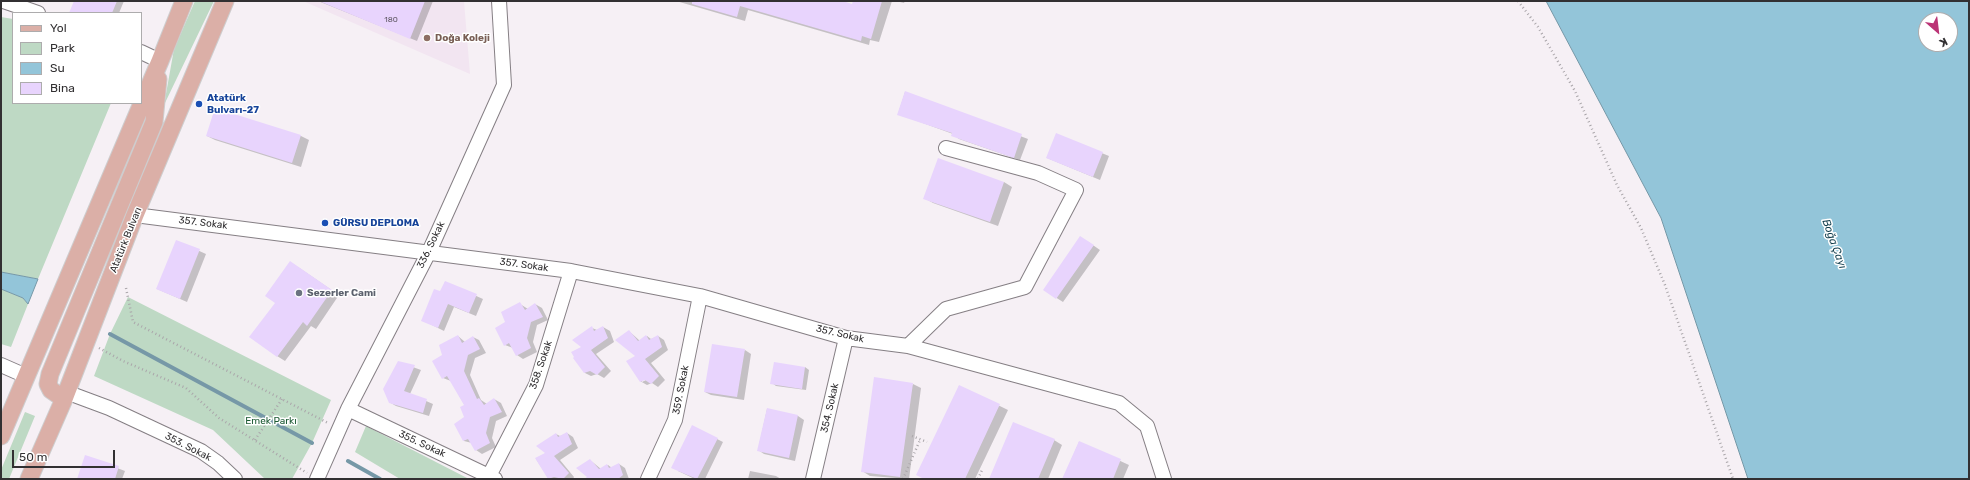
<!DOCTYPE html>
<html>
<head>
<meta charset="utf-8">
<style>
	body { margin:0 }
	#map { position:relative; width:1970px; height:480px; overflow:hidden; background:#f6f0f5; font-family:Rubik,sans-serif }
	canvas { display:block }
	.frame { position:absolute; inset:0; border:2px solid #323032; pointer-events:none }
	.legend { position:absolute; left:12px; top:12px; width:130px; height:92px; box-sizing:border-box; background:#fff; border:1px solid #adacad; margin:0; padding:5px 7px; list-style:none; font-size:12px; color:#323032 }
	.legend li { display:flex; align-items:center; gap:8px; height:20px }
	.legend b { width:20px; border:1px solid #adacad }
	.north { position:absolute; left:1918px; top:12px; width:40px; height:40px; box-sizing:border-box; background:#fff; border:1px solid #adacad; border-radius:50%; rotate:152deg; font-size:11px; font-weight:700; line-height:16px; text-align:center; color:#323032 }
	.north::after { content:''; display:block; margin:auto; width:14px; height:18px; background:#bb3476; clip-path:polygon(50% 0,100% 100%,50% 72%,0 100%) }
	.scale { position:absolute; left:12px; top:450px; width:103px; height:18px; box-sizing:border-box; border:2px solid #323032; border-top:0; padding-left:5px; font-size:12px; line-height:14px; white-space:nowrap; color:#323032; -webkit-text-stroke:3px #fff; paint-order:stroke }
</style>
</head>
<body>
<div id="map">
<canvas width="1970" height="480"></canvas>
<div class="frame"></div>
<ul class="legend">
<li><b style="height:5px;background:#dbafa7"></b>Yol</li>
<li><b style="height:11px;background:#bed9c4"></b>Park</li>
<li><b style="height:11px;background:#93c5d9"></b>Su</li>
<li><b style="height:11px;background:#e8d4fd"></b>Bina</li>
</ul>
<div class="north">K</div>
<div class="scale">50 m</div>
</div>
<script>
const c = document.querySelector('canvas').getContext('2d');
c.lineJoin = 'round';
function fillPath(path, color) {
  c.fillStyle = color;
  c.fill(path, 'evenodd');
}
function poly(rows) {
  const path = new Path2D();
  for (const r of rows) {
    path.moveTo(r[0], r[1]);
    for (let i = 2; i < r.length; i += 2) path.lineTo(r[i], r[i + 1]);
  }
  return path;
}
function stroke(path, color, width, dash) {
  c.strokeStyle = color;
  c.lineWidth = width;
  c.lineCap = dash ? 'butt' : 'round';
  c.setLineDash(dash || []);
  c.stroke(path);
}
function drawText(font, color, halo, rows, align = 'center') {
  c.font = font + ' Rubik,sans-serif';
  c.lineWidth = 3;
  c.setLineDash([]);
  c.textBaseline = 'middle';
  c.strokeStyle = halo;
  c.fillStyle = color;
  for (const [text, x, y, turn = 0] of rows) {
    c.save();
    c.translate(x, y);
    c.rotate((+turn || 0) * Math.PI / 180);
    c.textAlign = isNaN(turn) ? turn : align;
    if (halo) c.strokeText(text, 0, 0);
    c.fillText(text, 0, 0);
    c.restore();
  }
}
const built = poly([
	[303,1,464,1,470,74]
]);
const green = poly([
	[195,1,214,1,164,105,174,49],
	[1,17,13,19,13,103,111,103,38,279,1,272],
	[1,289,23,298,28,304,11,347,1,344],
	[128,297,331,400,312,443,292,479,265,479,213,430,94,376,110,334],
	[25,412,35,416,9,479,1,479,1,470],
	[366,426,469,479,400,479,355,452]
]);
const water = poly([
	[1546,1,1969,1,1969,479,1748,479,1661,218,1546,1],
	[1926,20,1950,20,1950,44,1926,44,1926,20],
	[1,272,38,279,28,304,23,298,1,289,1,272]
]);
const shadow = poly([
	[75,1,124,1,119,13,76,13],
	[318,1,433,1,417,41],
	[676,1,839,1,853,5,854,1,892,1,879,42,870,40,869,45,748,10,745,21],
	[896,1,905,1,904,3],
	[905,92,1028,139,1020,160,959,139,953,134,898,114],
	[215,109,301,136,309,140,301,167,215,140,207,136],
	[1057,135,1109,156,1100,180,1047,158],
	[1004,182,1012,187,998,226,933,203,924,198],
	[177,241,206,254,187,302,157,289],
	[1087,241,1100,250,1063,302,1044,290],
	[298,267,339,295,316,329,311,326,285,361,277,356,276,302],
	[445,282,483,299,476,316,454,307,444,331,422,320,441,293],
	[520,304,528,309,535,304,542,308,548,320,537,325,533,342,537,352,523,359,517,355,513,348,505,345,506,322],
	[603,327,610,331,614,342,596,354,611,371,604,378,597,374,591,376,585,373,574,358,583,347,592,328,597,330],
	[629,331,640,341,647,336,651,339,658,336,664,340,668,350,651,363,665,380,658,387,652,383,647,385,640,381,637,356],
	[650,378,642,382,642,380],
	[458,336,465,342,473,337,479,340,486,353,475,358,470,375,481,400,487,404,494,399,501,403,507,416,496,421,492,438,496,447,482,454,476,450,472,443,464,441,455,424,465,418,465,406,451,381,443,378,444,355],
	[745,350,751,354,744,400,711,395,705,392],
	[399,362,421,370,410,394,433,404,429,416,396,406,389,402],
	[805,367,809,370,806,390,776,386,772,383],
	[913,384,921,388,909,479,870,476,862,471],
	[959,386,1008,410,975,479,925,479],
	[767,409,798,416,804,420,795,461,764,454,758,450],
	[567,433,573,437,578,448,560,460,574,477,573,479,549,479,536,459,546,453,556,434,560,436],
	[717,439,723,442,705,479,695,479,678,471],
	[1054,440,1062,445,1048,479,990,479],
	[1079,442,1129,465,1123,479,1063,479],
	[86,456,125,471,122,479,78,479],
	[590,460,601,469,608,465,612,468,619,464,625,468,629,479,591,479],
	[750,471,776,476,781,479,748,479]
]);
const stream = poly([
	[110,334,312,443],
	[348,461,380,479]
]);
const building = poly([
	[74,1,117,1,112,13,69,13],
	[319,1,425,1,410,39],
	[692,1,843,1,852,4,853,1,882,1,871,39,862,36,861,41,740,6,737,17,692,4],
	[905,91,1022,134,1014,158,951,136,952,133,897,115],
	[215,108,301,135,292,163,206,136],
	[1056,133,1103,152,1093,177,1046,158],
	[938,158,1004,182,990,222,923,199],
	[1080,236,1094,245,1056,299,1043,290],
	[176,240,200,249,180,299,156,289],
	[290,261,332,290,307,326,303,322,277,357,249,337,275,303,265,296],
	[445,281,477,294,469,313,448,304,438,328,421,321,434,289,440,291],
	[520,302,525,310,535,303,543,317,531,322,527,338,531,348,516,356,509,343,504,346,495,328,505,322,501,312],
	[592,326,594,331,603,326,608,338,591,350,605,367,597,375,590,371,584,373,573,358,574,357,571,352,581,347,572,340],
	[629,330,638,341,646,335,649,340,658,335,662,347,645,359,659,376,651,384,645,380,640,382,626,361,635,356,615,340],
	[458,335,462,343,473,336,480,349,468,355,464,371,477,399,479,398,484,405,494,398,502,412,490,417,486,433,490,443,475,451,468,439,463,441,454,424,464,417,460,407,464,405,447,376,442,379,432,361,442,355,439,345],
	[712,344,745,349,737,397,704,392],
	[398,361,415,365,404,391,427,399,423,413,389,403,383,389],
	[774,362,805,367,802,389,770,384],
	[874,377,913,383,900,477,861,472],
	[959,385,1000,404,965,479,924,479,916,475],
	[767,408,798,415,789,458,757,451],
	[1013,422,1055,439,1038,479,989,479],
	[692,425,718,438,697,479,671,468],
	[567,432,572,444,554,456,569,473,563,479,554,477,548,479,535,458,545,453,536,446,556,433,558,437],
	[1079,441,1121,459,1113,479,1062,479],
	[85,455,119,466,115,479,77,479],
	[590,459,599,469,607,464,609,468,619,463,623,475,618,479,584,479,587,477,576,468]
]);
const path = poly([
	[1518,1,1538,27,1575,91,1617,185,1641,228,1665,285,1733,479],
	[126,288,133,322,328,423],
	[99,348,123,361,186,388,219,418,307,473],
	[912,436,927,442],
	[255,440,282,399],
	[903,479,920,440],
	[978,479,982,470]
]);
const minor = poly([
	[3,1,38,13],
	[141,52,160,61],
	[135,215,571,271,700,296,846,338,908,346,1119,403,1147,426,1164,479],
	[908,346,946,309,1025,287,1076,190,1038,173,946,148],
	[1,365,26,376],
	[66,392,109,408,201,451,218,463,235,479],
	[348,409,495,479],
	[489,476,536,385,571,271],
	[317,479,348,409,429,252,504,85,499,1],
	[648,479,675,420,700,296],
	[813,479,846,338]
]);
const major = poly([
	[64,399,51,390,48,384,50,374,154,122,158,79],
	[1,436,160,61,184,1],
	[29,479,64,399,135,215,225,1]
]);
const markers = [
	[427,38,4,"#8d6e63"],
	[199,104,4,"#1a4fb4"],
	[325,223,4,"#1a4fb4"],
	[299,293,4,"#6b7280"]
];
const numberNames = [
	["180",391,20]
];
const educationNames = [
	["Doğa Koleji",435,38]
];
const transitNames = [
	["Atatürk",207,98],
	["Bulvarı-27",207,110],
	["GÜRSU DEPLOMA",333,223]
];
const streetNames = [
	["357. Sokak",203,223,7],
	["Atatürk Bulvarı",126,240,-68],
	["336. Sokak",431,245,-64],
	["357. Sokak",524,265,8],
	["357. Sokak",840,334,13],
	["358. Sokak",541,365,-71],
	["359. Sokak",681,390,-79],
	["354. Sokak",830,408,-77],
	["355. Sokak",422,444,25],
	["353. Sokak",188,447,27]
];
const worshipNames = [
	["Sezerler Cami",307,293]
];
const parkNames = [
	["Emek Parkı",271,421]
];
const waterNames = [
	["Boğa Çayı",1834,244,70]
];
fillPath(built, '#f2e5f1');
fillPath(green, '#bed9c4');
fillPath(water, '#93c5d9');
stroke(water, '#7698a7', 1);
fillPath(shadow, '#0003');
stroke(stream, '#7698a7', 4);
fillPath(building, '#e8d4fd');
stroke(minor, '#857f84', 16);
stroke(major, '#cecdce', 19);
stroke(path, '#aaa6aa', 2.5, [1, 3]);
stroke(minor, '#fff', 14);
stroke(major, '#dbafa7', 17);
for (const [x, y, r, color] of markers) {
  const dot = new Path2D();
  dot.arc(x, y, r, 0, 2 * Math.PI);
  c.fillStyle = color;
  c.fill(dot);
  stroke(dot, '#fff', 1.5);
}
drawText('8px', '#605965', null, numberNames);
drawText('bold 10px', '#785e54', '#fff', educationNames, 'left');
drawText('bold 10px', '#164399', '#fff', transitNames, 'left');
drawText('10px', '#323032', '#fff', streetNames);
drawText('bold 10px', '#5b616d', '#fff', worshipNames, 'left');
drawText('10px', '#1b5932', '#fff', parkNames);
drawText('italic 11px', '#123e4d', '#fff', waterNames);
</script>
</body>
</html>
